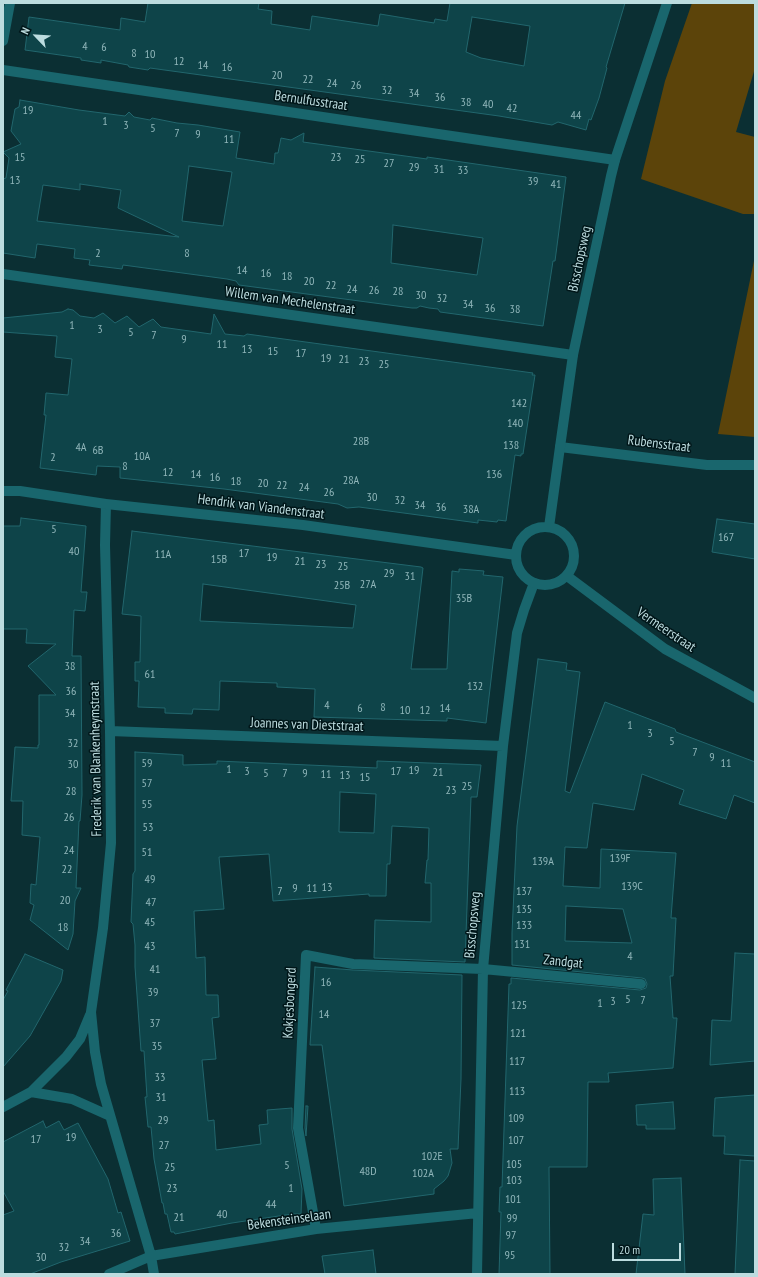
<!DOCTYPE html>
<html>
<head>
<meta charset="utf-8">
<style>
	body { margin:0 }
	#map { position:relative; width:758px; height:1277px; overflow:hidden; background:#0b2f33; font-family:"PT Sans Narrow",sans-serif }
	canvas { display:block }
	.frame { position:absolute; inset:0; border:4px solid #bcdcdf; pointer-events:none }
	.north { position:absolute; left:16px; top:16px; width:40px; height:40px; -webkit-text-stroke:3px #001619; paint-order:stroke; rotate:295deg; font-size:11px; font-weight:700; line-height:16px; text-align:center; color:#bcdcdf }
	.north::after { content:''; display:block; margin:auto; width:14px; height:18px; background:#bcdcdf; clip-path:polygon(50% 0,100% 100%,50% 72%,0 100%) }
	.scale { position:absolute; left:612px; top:1243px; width:69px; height:18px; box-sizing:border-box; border:2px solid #bcdcdf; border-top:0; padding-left:5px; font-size:12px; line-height:14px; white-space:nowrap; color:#bcdcdf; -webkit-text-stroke:3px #001619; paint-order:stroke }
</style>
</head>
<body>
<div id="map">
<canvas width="758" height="1277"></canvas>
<div class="frame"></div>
<div class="north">N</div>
<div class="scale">20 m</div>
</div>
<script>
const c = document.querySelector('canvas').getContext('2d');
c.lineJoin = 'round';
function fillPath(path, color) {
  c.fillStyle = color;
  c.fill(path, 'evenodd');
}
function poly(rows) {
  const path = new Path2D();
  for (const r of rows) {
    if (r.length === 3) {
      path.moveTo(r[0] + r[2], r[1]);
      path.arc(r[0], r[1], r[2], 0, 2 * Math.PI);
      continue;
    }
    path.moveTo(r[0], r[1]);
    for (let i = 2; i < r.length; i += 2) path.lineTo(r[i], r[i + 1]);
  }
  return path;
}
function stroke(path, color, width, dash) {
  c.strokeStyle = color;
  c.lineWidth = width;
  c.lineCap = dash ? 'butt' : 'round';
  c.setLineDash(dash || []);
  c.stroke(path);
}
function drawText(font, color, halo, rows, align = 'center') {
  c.font = font + ' "PT Sans Narrow",sans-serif';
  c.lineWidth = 3;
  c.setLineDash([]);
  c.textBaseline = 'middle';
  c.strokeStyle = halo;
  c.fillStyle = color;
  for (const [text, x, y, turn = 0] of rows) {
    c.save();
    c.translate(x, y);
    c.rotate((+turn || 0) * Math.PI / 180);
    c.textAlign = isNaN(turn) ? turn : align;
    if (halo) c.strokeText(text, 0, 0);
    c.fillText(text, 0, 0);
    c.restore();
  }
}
const green = poly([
	[692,3,755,3,755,68,736,132,755,137,755,214,743,214,641,179,665,81],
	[755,256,755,437,718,434]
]);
const building = poly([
	[148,3,259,3,258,9,272,11,271,24,310,30,312,16,378,26,380,14,434,23,435,19,447,21,450,3,625,3,606,67,607,68,599,98,591,120,589,119,586,130,558,122,552,125,499,116,150,68,148,70,129,67,128,65,101,60,101,63,81,60,81,58,25,50,29,17,120,30,121,18,145,22,148,3],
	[472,17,530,26,524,66,481,58,466,52,472,17],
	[20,100,79,110,125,116,129,112,134,117,150,120,152,118,177,123,198,125,240,132,236,158,274,164,275,153,278,153,281,138,291,140,304,133,303,142,427,159,427,157,566,177,555,261,553,261,543,326,440,312,438,309,429,308,420,306,417,308,412,308,239,285,236,281,227,279,123,265,122,269,89,265,90,260,74,258,75,249,37,244,35,258,3,253,3,179,6,178,9,158,3,152,21,144,11,131,15,109,19,107,20,100],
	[189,166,232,172,223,226,182,221,189,166],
	[80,184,121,190,118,208,179,237,37,221,43,185,80,190,80,184],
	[393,225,483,238,477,275,391,263,393,225],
	[68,309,73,310,80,316,94,318,103,313,115,323,127,316,139,327,153,319,161,327,211,334,214,314,225,334,244,336,247,334,533,373,532,375,535,375,523,454,521,454,521,456,515,455,506,521,498,520,497,522,478,520,478,523,359,507,347,508,338,504,224,489,120,478,120,467,97,466,96,475,40,468,46,415,44,415,46,393,68,395,72,359,55,357,57,336,3,332,3,318,62,312,68,309],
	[21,518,86,526,81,592,87,592,85,611,74,610,72,656,81,656,82,795,80,821,79,821,76,888,81,888,75,901,73,934,68,950,30,920,34,905,30,903,31,884,36,885,40,837,22,835,23,801,11,801,15,747,38,748,38,745,39,745,39,695,56,695,28,666,56,644,26,643,27,629,3,629,3,526,20,526,21,518],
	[717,519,755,524,755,559,712,552,717,519],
	[132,531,421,567,423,568,411,669,447,669,452,571,459,572,459,569,472,570,484,571,483,575,503,577,486,723,447,718,447,721,314,717,315,689,277,687,277,683,220,681,219,710,193,709,192,714,165,713,165,708,138,707,139,681,135,681,135,662,140,662,141,616,122,614,132,531],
	[203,584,356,605,353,628,200,621,203,584],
	[538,659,567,663,566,670,580,672,565,791,570,793,605,702,675,729,676,732,755,762,755,803,734,795,726,819,679,804,684,790,642,774,634,810,593,803,587,848,565,847,563,886,600,888,601,849,676,853,671,918,676,918,673,976,670,976,673,1018,677,1018,673,1068,608,1073,609,1082,588,1082,587,1167,549,1167,550,1274,499,1274,501,1212,499,1212,500,1187,502,1187,509,984,511,984,511,978,640,990,646,988,647,984,645,979,642,978,512,965,512,933,517,826,538,659],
	[566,906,623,909,632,943,565,941,566,906],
	[135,752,183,755,183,765,217,764,217,761,377,768,377,761,481,765,477,797,471,797,465,962,374,958,375,920,431,922,431,883,425,883,427,860,428,860,429,828,392,826,390,864,387,864,386,896,369,896,369,894,273,901,269,854,219,857,224,909,194,911,196,958,205,957,206,995,218,995,219,1017,212,1018,216,1059,202,1060,208,1121,214,1120,216,1150,261,1144,259,1125,268,1124,267,1110,292,1108,292,1129,302,1189,301,1214,292,1214,232,1223,175,1234,174,1232,171,1232,167,1214,165,1214,163,1203,162,1203,154,1159,151,1127,148,1127,145,1097,147,1097,144,1051,141,1051,135,967,135,945,133,924,131,922,133,874,135,871,135,752],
	[340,792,376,794,374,833,339,832,340,792],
	[735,953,755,954,755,1061,710,1065,712,1020,731,1021,735,953],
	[25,954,63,970,61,981,30,1036,3,1067,3,1000,8,991,6,990,25,954],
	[315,967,353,970,462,975,461,1079,458,1149,450,1149,452,1163,448,1176,444,1181,434,1189,434,1194,344,1206,322,1045,310,1045,315,967],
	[755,1095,755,1156,724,1154,725,1136,713,1136,715,1098,755,1095],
	[673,1102,675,1129,646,1129,646,1125,637,1125,636,1105,673,1102],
	[306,1106,308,1106,306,1136,305,1128,306,1106],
	[43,1121,46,1128,59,1121,64,1130,78,1123,108,1179,118,1213,121,1212,130,1241,61,1262,30,1274,3,1274,3,1215,14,1211,3,1191,3,1142,43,1121],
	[740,1160,755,1161,755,1274,735,1274,740,1160],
	[681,1178,685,1274,636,1274,643,1214,654,1215,653,1179,681,1178],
	[373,1250,376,1274,325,1274,322,1256,373,1250]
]);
const minor = poly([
	[3,41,10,3],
	[3,70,615,160],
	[3,274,573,355],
	[560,447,707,465,755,465],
	[106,504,105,545,110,731,111,843,103,928,91,1012,95,1052,101,1084,151,1256,154,1274],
	[110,731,503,746],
	[90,1015,80,1039,66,1057,31,1092,72,1099,110,1116],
	[3,1107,31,1092],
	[316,1229,298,1128,306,955,353,964,483,969,641,984],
	[109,1274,151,1256,316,1229,478,1213],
	[477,1274,483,969,503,746,517,633,524,610,534,583]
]);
const tertiary = poly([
	[3,491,20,491,106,504,303,525,516,555],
	[545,556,29],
	[549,527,560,447,573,355,611,176,615,160,667,3],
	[567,576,665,649,755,698]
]);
const numberNames = [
	["4",85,47],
	["6",104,48],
	["8",134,54],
	["10",150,55],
	["12",179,62],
	["14",203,66],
	["16",227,68],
	["20",277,76],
	["22",308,80],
	["24",332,84],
	["26",356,86],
	["32",387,91],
	["34",414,94],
	["36",440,98],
	["38",466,103],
	["40",488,105],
	["42",512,109],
	["19",28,111],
	["44",576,116],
	["1",105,122],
	["3",126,126],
	["5",153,129],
	["7",177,134],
	["9",198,135],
	["11",229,140],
	["15",20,158],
	["23",336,158],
	["25",360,160],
	["27",389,164],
	["29",414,168],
	["31",439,170],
	["33",463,171],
	["13",15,181],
	["39",533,182],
	["41",556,185],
	["2",98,254],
	["8",187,254],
	["14",242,271],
	["16",266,274],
	["18",287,277],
	["20",309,282],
	["22",331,286],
	["24",352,290],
	["26",374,291],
	["28",398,292],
	["30",421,296],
	["32",442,299],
	["34",468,305],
	["36",490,309],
	["38",515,310],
	["1",72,326],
	["3",100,330],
	["5",131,333],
	["7",154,336],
	["9",184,340],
	["11",222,345],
	["13",247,350],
	["15",273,352],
	["17",301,354],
	["19",326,359],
	["21",344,360],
	["23",364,362],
	["25",384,365],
	["142",519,404],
	["140",515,424],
	["28B",361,442],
	["138",511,446],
	["4A",81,448],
	["6B",98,451],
	["10A",142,457],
	["2",53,458],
	["8",125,467],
	["12",168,473],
	["14",196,475],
	["136",494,475],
	["16",215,478],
	["28A",351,481],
	["18",236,482],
	["20",263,484],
	["22",282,486],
	["24",304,488],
	["26",329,493],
	["30",372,498],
	["32",400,501],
	["34",420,506],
	["36",441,508],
	["38A",471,510],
	["5",54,530],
	["167",726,538],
	["40",74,552],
	["17",244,554],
	["11A",163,555],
	["19",272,558],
	["15B",219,560],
	["21",300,562],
	["23",321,565],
	["25",343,567],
	["29",389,574],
	["31",410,577],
	["27A",368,585],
	["25B",342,586],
	["35B",464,599],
	["38",70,667],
	["61",150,675],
	["132",475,687],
	["36",71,692],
	["4",327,706],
	["8",383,708],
	["6",360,709],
	["14",445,709],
	["10",405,711],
	["12",425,711],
	["34",70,714],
	["1",630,726],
	["3",650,734],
	["5",672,742],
	["32",73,744],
	["7",695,753],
	["9",712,758],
	["59",147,764],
	["11",726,764],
	["30",73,765],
	["1",229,770],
	["19",414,771],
	["3",247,772],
	["17",396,772],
	["21",438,773],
	["5",266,774],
	["7",285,774],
	["9",305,774],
	["11",326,775],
	["13",345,776],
	["15",365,778],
	["57",147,784],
	["25",467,787],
	["23",451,791],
	["28",71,792],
	["55",147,805],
	["26",69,818],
	["53",148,828],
	["24",69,851],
	["51",147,853],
	["139F",620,859],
	["139A",543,862],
	["22",67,870],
	["49",150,880],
	["139C",632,887],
	["13",327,888],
	["9",295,889],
	["11",312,889],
	["7",280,892],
	["137",524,892],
	["20",65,901],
	["47",151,903],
	["135",524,910],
	["45",150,923],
	["133",524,926],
	["18",63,928],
	["131",522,945],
	["43",150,947],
	["4",630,957],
	["41",155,970],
	["16",326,983],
	["39",153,993],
	["5",628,1000],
	["7",643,1001],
	["3",613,1002],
	["1",600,1004],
	["125",519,1006],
	["14",324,1015],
	["37",155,1024],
	["121",518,1034],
	["35",157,1047],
	["117",517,1062],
	["33",160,1078],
	["113",517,1092],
	["31",161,1098],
	["109",516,1119],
	["29",163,1121],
	["19",71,1138],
	["17",36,1140],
	["107",516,1141],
	["27",164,1146],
	["102E",432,1157],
	["105",514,1165],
	["5",287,1166],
	["25",170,1168],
	["48D",368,1172],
	["102A",423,1174],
	["103",514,1181],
	["23",172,1189],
	["1",291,1189],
	["101",513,1200],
	["44",271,1205],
	["40",222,1215],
	["21",179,1218],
	["99",512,1219],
	["36",116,1234],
	["97",511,1236],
	["34",85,1242],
	["32",64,1248],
	["95",510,1256],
	["30",41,1258]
];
const streetNames = [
	["Bernulfusstraat",311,101,8],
	["Bisschopsweg",580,259,-78],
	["Willem van Mechelenstraat",290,301,8],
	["Rubensstraat",659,444,7],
	["Hendrik van Viandenstraat",261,507,7],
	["Vermeerstraat",666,630,34],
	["Joannes van Dieststraat",307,725,2],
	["Frederik van Blankenheymstraat",96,759,-91],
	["Bisschopsweg",473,925,-85],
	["Zandgat",563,962,6],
	["Kokjesbongerd",290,1003,-87],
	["Bekensteinselaan",289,1220,-8]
];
fillPath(green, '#5c440a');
fillPath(building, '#0e4449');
stroke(building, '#22666d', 1);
stroke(minor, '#19666d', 10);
stroke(tertiary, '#19666d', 10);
drawText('12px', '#90b6ba', null, numberNames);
drawText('14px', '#bcdcdf', '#001619', streetNames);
</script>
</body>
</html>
